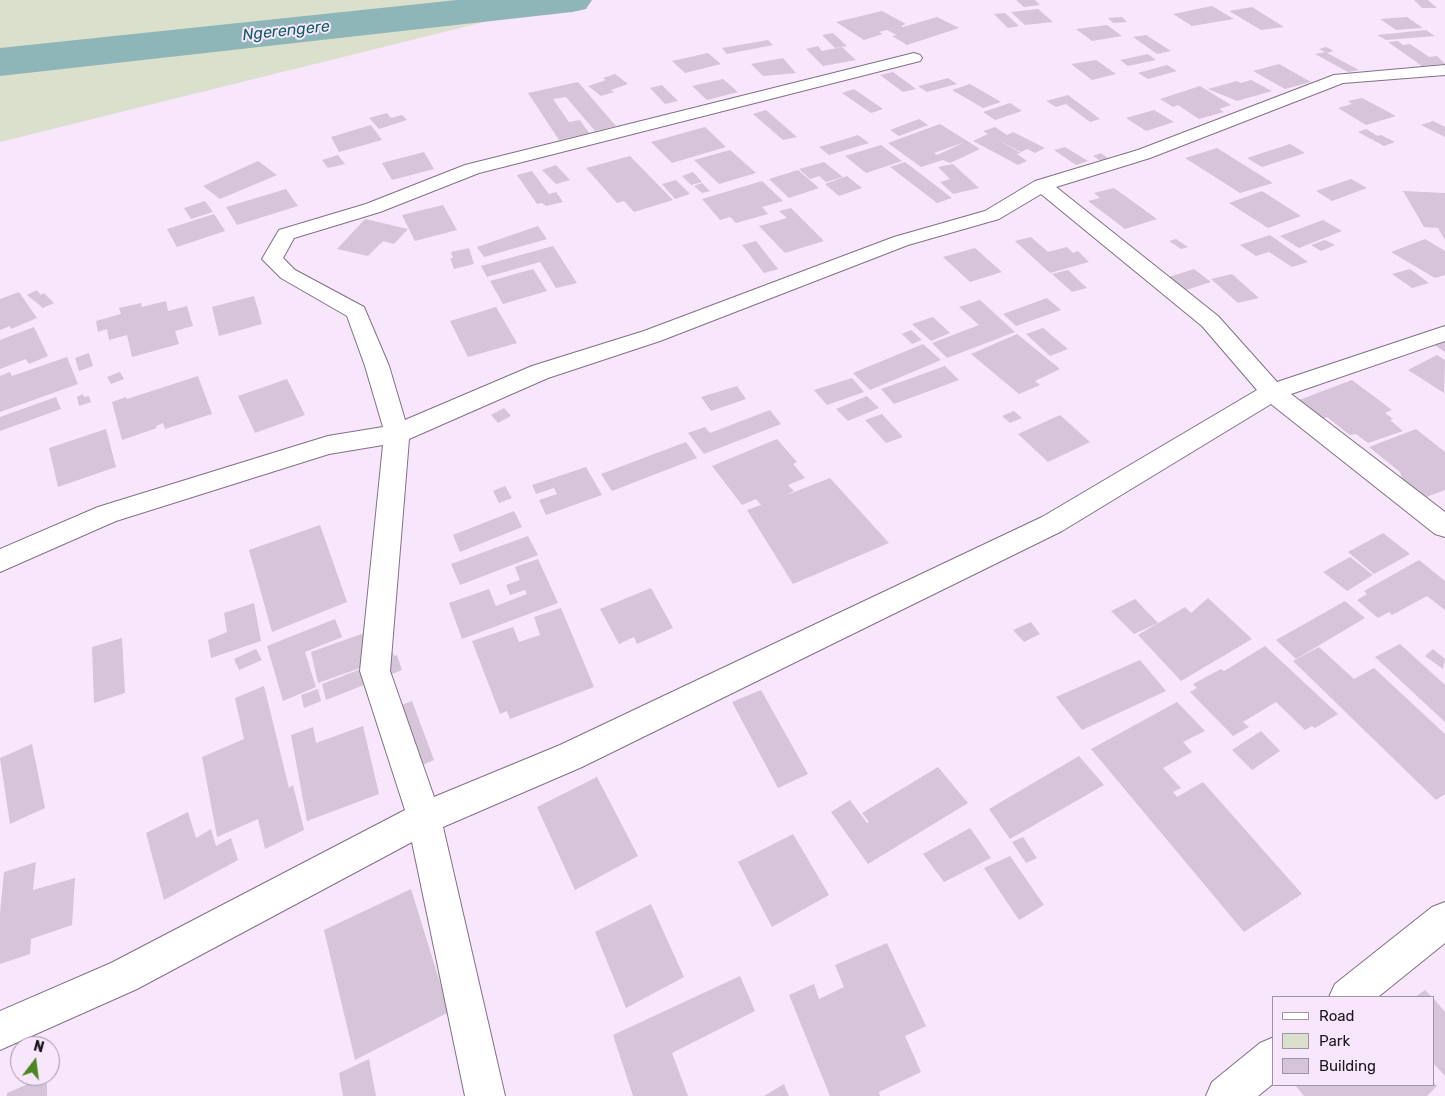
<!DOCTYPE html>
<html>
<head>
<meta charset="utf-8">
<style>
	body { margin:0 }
	#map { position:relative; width:1445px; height:1096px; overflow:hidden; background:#f8e6fc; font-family:Rubik,sans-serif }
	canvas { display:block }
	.legend { position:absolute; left:1272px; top:996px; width:162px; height:90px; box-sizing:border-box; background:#f8e6fc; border:1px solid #a093a3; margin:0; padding:6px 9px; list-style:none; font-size:15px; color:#1c161e }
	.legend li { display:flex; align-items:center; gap:10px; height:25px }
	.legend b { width:25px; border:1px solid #a093a3 }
	.north { position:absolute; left:10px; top:1036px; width:50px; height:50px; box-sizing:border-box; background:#f8e6fc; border:1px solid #a093a3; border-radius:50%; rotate:15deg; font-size:14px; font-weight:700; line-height:20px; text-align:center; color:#1c161e }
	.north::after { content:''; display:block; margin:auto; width:18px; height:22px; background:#4c8622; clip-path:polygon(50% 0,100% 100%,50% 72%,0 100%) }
</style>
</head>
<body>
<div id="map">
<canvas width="1445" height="1096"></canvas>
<ul class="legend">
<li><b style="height:6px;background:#fff"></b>Road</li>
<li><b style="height:14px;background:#dbe0cc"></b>Park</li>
<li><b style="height:14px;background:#d6c4d9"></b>Building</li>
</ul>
<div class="north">N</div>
</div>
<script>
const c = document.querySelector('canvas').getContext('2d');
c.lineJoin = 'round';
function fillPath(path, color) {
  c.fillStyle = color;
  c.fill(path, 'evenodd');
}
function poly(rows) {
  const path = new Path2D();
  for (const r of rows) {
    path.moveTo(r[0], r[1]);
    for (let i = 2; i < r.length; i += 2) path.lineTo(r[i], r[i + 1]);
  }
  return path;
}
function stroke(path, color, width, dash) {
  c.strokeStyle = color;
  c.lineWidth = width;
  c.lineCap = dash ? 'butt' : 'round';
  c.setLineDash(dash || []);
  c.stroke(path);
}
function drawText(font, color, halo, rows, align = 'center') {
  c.font = font + ' Rubik,sans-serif';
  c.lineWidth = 4;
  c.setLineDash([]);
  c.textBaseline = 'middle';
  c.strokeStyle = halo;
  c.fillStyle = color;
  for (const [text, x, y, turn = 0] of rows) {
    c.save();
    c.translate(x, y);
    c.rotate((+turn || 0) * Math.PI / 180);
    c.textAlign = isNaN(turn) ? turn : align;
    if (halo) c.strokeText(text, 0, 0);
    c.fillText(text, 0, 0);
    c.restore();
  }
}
const green = poly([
	[0,0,573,0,0,142]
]);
const river = poly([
	[457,0,592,0,586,9,572,12,0,76,0,48,457,0]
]);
const building = poly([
	[1016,0,1035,0,1040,5,1024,7],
	[1414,0,1428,0,1437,8,1422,8],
	[1212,6,1234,19,1192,26,1173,14],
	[1252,7,1284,27,1261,30,1229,11],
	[1038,9,1053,22,1025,25,1011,12],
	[882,11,906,24,901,26,903,27,937,17,959,28,907,45,892,36,897,35,887,30,879,32,883,34,864,40,836,22],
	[1005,13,1019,26,1008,28,994,14],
	[1122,17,1127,22,1113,23,1108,18],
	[1407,17,1423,28,1396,30,1380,19],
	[1107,25,1122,36,1092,41,1076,29],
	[1426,30,1435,36,1386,40,1377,35],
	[833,33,847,46,835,48,822,35],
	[1146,35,1171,51,1157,54,1133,37],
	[768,40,773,45,727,54,722,48],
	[1398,41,1403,45,1410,44,1429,57,1437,56,1445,64,1422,66,1388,42],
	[818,46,822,51,842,47,856,60,823,66,806,49],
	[1326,47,1334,51,1327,53,1359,70,1348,72,1315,54,1325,52,1319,49],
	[708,53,721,64,685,73,672,61],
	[1148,54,1156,60,1128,66,1120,60],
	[783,58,796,73,763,76,751,64],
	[1096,60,1116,74,1092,80,1071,64],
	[1279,64,1311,82,1285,89,1253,71],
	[1167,65,1177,71,1148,79,1138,73],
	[893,72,916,89,903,92,880,75],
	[615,74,628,84,611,90,614,92,601,96,588,86,606,80,603,78],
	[948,78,957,84,927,92,918,86],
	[723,79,738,92,707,100,692,86],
	[1251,80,1272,91,1237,101,1208,89,1237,81,1241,83],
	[578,82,616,126,595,131,566,97,553,99,569,122,580,120,589,133,559,140,528,93],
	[970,84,1001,102,983,108,952,90],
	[662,85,678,101,665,104,650,88],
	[1200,86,1231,105,1219,109,1224,112,1199,119,1178,105,1173,107,1160,99],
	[854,89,883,109,871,113,842,93],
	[1068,95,1100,119,1090,122,1066,104,1056,107,1046,101],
	[1362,98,1396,116,1366,125,1338,108,1352,104,1348,101],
	[1010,103,1022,111,995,120,983,112],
	[766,110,797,137,783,140,753,114],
	[1154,110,1174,122,1146,131,1126,118],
	[387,113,391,118,402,115,407,120,379,129,369,118],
	[919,119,928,125,899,136,890,130],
	[1433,121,1445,127,1445,137,1421,125],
	[940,124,980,149,950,163,943,160,921,167,888,143],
	[965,142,937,155,934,153],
	[371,125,382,140,339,152,331,137],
	[705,127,726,147,672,163,651,142],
	[995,127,1007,135,1013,132,1045,148,1035,153,1027,149,1021,152,997,139,1021,153,1017,154,1027,161,1018,165,973,141,988,134,983,131],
	[1366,129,1378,136,1381,135,1395,142,1384,146,1358,132],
	[858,135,869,143,829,155,819,147],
	[1290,144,1305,153,1262,167,1247,158],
	[881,145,902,161,866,173,845,156],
	[1065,147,1088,161,1076,165,1054,150],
	[1217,148,1273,183,1240,193,1185,158],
	[730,150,756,173,719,184,694,160],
	[424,152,434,169,392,180,382,163],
	[1101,153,1109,159,1101,161,1093,156],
	[338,155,345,164,328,168,322,160],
	[630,156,673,200,634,212,624,201,617,203,586,168],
	[258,161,277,175,220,199,203,186],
	[824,162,843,177,826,182,819,176,810,179,799,169],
	[905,162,952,198,937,203,890,167],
	[953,164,979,188,953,194,940,182,950,179,938,167],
	[556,165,570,180,556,184,542,170],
	[798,170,819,188,789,198,769,179],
	[532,171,551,197,549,194,556,192,563,202,546,206,542,203,537,204,517,175],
	[693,172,702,182,691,185,682,176],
	[847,176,862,188,839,196,825,184],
	[1351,179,1367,188,1332,201,1316,191],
	[676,180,690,194,675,199,662,184],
	[762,181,783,201,762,207,768,214,736,223,730,217,720,220,702,199],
	[702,183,710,191,702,193,694,186],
	[1114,188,1157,219,1125,229,1088,201,1100,198,1094,193],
	[286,189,298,206,237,225,226,207],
	[1262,191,1301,216,1268,228,1229,203],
	[1403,191,1445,193,1445,240,1438,228,1424,227],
	[205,201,213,212,191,219,184,208],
	[443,205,457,230,415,241,402,215],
	[791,208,824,241,785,253,759,226,787,218,779,211],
	[214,214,225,231,177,247,167,229],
	[365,219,408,229,394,244,383,241,368,256,337,249],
	[1323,220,1342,231,1299,248,1280,236],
	[538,226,547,239,484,257,477,247],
	[1270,235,1308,262,1292,267,1269,252,1256,256,1240,245],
	[1031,237,1048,252,1067,247,1073,253,1078,251,1089,262,1050,273,1015,241],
	[1176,239,1188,247,1181,249,1169,241],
	[1425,239,1445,251,1445,275,1435,278,1391,252],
	[1325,240,1335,245,1321,251,1311,245],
	[756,241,778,269,764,273,742,245],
	[553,246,577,283,556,288,540,262,487,277,481,266],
	[469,248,474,264,454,269,450,258,453,258,451,252],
	[975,248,1002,272,970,282,943,257],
	[533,269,547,291,503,304,490,281],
	[1194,269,1211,282,1183,291,1166,278],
	[1410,269,1429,283,1412,288,1392,274],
	[1068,270,1087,288,1072,292,1052,274],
	[1232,274,1259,298,1238,303,1211,279],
	[37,290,41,295,44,293,54,303,43,308,27,295],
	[19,292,37,318,11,329,10,326,0,330,0,299],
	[254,296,262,324,219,336,212,307],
	[1047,298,1061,310,1016,326,1003,314],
	[980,300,1015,332,947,358,932,343,979,325,959,307],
	[166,301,168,311,187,306,193,326,175,331,179,344,132,357,127,335,109,340,107,329,98,332,96,321,121,314,119,308,141,303,142,307],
	[496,307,517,343,468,357,450,321],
	[933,317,950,333,931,341,912,324],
	[34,327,48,356,29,364,26,359,0,369,0,340],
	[1043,328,1068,349,1050,356,1026,334],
	[911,330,922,340,912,344,902,334],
	[1017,334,1060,369,1035,381,1040,385,1019,394,971,354],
	[1445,336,1445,352,1430,342],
	[923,344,941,360,870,390,853,373],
	[89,353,93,366,79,371,75,358],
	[1437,355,1445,360,1444,393,1408,370],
	[67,357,78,384,0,412,0,376,10,372,12,376],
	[945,366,959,380,894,404,881,389],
	[120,372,124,379,111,384,107,377],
	[198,376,212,414,165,429,163,423,156,426,157,428,122,440,112,402,126,397,127,399],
	[852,378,864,392,827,405,814,390],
	[287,379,305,415,255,433,238,396],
	[1352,380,1392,410,1385,413,1393,419,1390,420,1403,431,1368,443,1356,434,1350,435,1327,417,1322,419,1299,400],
	[737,386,746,399,711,411,701,397],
	[83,394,84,397,89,396,91,402,79,406,77,397],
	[867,396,879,408,848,421,836,409],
	[56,397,61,409,0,431,0,417],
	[504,408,511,416,498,423,491,415],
	[770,410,781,424,704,454,688,433,705,427,710,433],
	[1014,411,1022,418,1010,423,1002,416],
	[882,414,903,437,886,443,865,420],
	[1060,415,1090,442,1048,462,1018,434],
	[106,429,116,467,58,487,49,448],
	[1416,429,1445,452,1445,490,1424,498,1403,481,1400,472,1369,447],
	[777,439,797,462,793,464,805,478,788,485,794,491,784,496,830,478,889,543,793,584,747,510,761,505,756,499,742,505,712,466],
	[686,442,697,458,612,491,601,474],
	[586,467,602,495,546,515,539,500,557,494,554,488,536,494,532,485],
	[505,486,512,498,499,503,493,491],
	[514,511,522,527,460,552,453,535],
	[320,525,347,602,272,632,249,550],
	[1383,533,1410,554,1374,574,1348,552],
	[528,536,538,555,460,585,451,564],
	[1350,557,1373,575,1347,591,1323,572],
	[538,559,558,603,462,639,449,603,489,589,496,606,527,594,525,590,510,595,506,585,520,580,515,567],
	[1419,560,1445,581,1445,610,1427,596,1392,615,1389,612,1378,618,1357,600,1367,594,1364,591],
	[651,588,673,628,637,644,634,637,619,644,600,609],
	[1208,598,1252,639,1181,681,1138,635,1185,607,1191,613],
	[1135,599,1158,623,1134,634,1111,611],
	[1345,601,1365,618,1296,659,1276,640],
	[254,603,261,641,211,658,208,640,227,632,224,613],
	[561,608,594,687,510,719,507,711,500,714,472,641,513,627,519,642,540,635,534,617],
	[335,619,342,637,305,652,316,687,283,701,267,646],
	[1031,622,1040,634,1024,642,1013,630],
	[384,626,394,656,318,683,311,652],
	[122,638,125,693,94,703,92,647],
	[1400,644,1445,685,1445,722,1375,657],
	[1265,646,1338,714,1315,728,1312,726,1305,730,1276,702,1243,722,1249,727,1233,736,1190,692,1197,688,1193,684,1221,669,1224,671],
	[1319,647,1354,679,1374,668,1445,734,1445,794,1436,800,1293,661],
	[256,649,262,660,239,670,234,659],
	[1433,649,1445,659,1443,669,1425,656],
	[397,655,402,670,326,700,322,684],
	[1140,660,1166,691,1082,730,1056,697],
	[264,686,289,788,293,785,304,830,265,849,258,819,217,837,202,757,244,739,235,698],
	[318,689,321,701,304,708,301,695],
	[761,690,808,774,778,788,732,702],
	[412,701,434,760,403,774,382,713],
	[1177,702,1205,731,1183,742,1192,752,1163,768,1181,788,1173,792,1177,797,1203,782,1302,894,1244,932,1091,749],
	[363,726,379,794,307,821,291,735,313,727,316,743],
	[1261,731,1280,751,1252,770,1232,750],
	[32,744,45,808,10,824,0,758],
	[1079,756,1104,785,1010,839,989,809],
	[938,767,968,803,868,864,831,812,850,800,867,823,869,822,862,813],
	[597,777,638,856,575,890,537,807],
	[188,812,196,838,211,829,216,846,231,838,238,860,164,900,146,833],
	[970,828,991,858,944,882,923,854],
	[793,834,829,895,772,927,738,862],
	[1023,837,1037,858,1026,863,1012,842],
	[1010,856,1044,905,1019,920,984,868],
	[36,862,33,890,75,878,72,925,31,939,30,954,0,964,0,913,4,872],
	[411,889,449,1012,355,1060,324,930],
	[651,904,684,977,626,1008,595,932],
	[887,943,926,1026,905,1036,921,1072,879,1092,880,1096,830,1096,789,995,814,984,819,999,844,987,835,965],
	[740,976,755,1011,672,1053,688,1096,633,1096,613,1035],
	[1425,990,1432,997,1415,997],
	[1434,999,1445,1012,1445,1076,1434,1064],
	[369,1059,376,1096,343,1096,339,1073],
	[47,1076,47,1096,7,1096,7,1093],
	[1434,1083,1437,1086,1427,1096,1304,1096,1295,1085,1434,1085],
	[784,1084,789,1096,764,1096]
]);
const street = poly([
	[914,53,920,55,922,58,920,61,479,173,380,212,294,238,283,258,295,270,364,307,389,366,405,420,532,366,644,331,894,237,985,211,1035,181,1138,150,1334,75,1445,65,1445,75,1343,83,1150,158,1056,187,1218,316,1277,382,1445,326,1445,341,1291,394,1445,512,1445,537,1435,534,1271,404,1062,531,582,767,443,827,505,1096,465,1096,412,842,137,989,0,1050,0,1011,111,963,405,810,360,671,383,445,329,454,116,521,0,572,0,549,98,507,328,436,383,427,365,366,347,316,281,278,262,259,279,230,366,204,465,165,914,53],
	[1041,194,1202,326,1257,390,1042,517,560,745,434,797,390,671,409,439,548,378,660,341,908,245,999,219,1041,194],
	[1445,902,1445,943,1378,997,1329,997,1335,984,1432,907,1445,902],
	[1274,1037,1274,1083,1258,1096,1206,1096,1212,1082,1260,1043,1274,1037]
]);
const farWaternames = [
	["Ngerengere",286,31,-6]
];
fillPath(green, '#dbe0cc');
fillPath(river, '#8eb6b9');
fillPath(building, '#d6c4d9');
stroke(street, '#817184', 2);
fillPath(street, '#fff');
drawText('italic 16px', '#0b5f65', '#f8e6fc', farWaternames);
</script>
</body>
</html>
